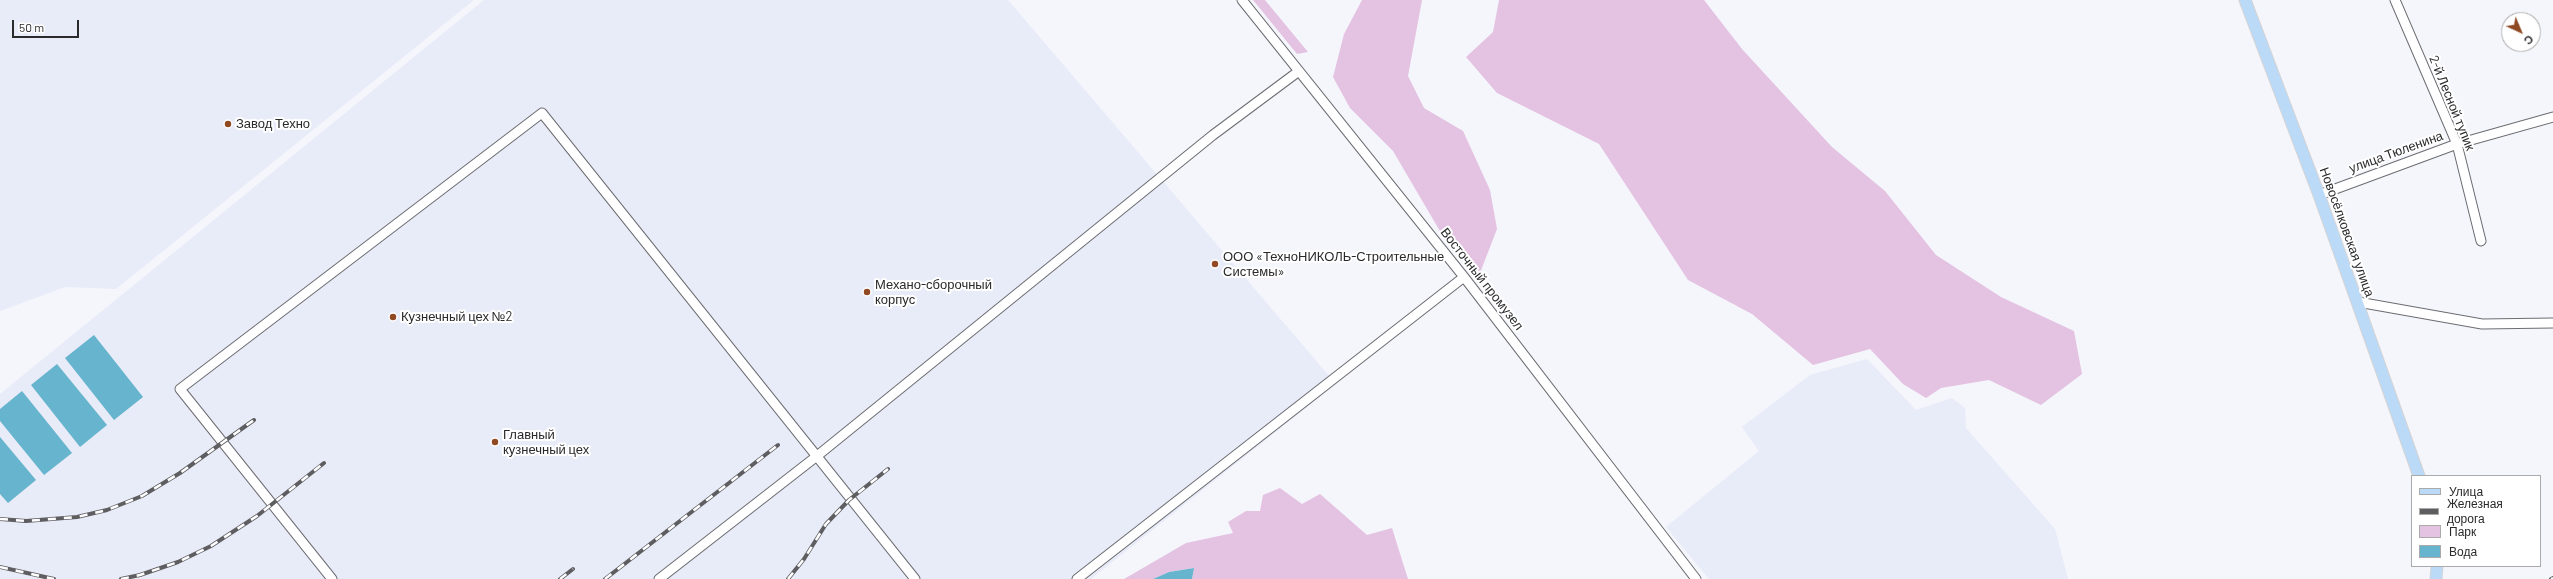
<!DOCTYPE html>
<html>
<head>
<meta charset="utf-8">
<style>
	body { margin:0 }
	#map { position:relative; width:2553px; height:579px; overflow:hidden; background:#f5f6fc; font-family:Barlow,sans-serif }
	canvas { display:block }
	.legend { position:absolute; left:2411px; top:475px; width:130px; height:92px; box-sizing:border-box; background:#fff; border:1px solid #aaaaab; margin:0; padding:5px 7px; list-style:none; font-size:12px; color:#2a2a2c }
	.legend li { display:flex; align-items:center; gap:8px; height:20px }
	.legend b { width:20px; border:1px solid #aaaaab }
	.north { position:absolute; left:2501px; top:12px; width:40px; height:40px; box-sizing:border-box; background:#fff; border:1px solid #aaaaab; border-radius:50%; rotate:136deg; font-size:11px; font-weight:700; line-height:16px; text-align:center; color:#2a2a2c }
	.north::after { content:''; display:block; margin:auto; width:14px; height:18px; background:#904a23; clip-path:polygon(50% 0,100% 100%,50% 72%,0 100%) }
	.scale { position:absolute; left:12px; top:20px; width:67px; height:18px; box-sizing:border-box; border:2px solid #2a2a2c; border-top:0; padding-left:5px; font-size:12px; line-height:14px; white-space:nowrap; color:#2a2a2c; -webkit-text-stroke:3px #fff; paint-order:stroke }
</style>
</head>
<body>
<div id="map">
<canvas width="2553" height="579"></canvas>
<ul class="legend">
<li><b style="height:5px;background:#bbdaf8"></b>Улица</li>
<li><b style="height:5px;background:#5e5e61"></b>Железная дорога</li>
<li><b style="height:11px;background:#e4c2e2"></b>Парк</li>
<li><b style="height:11px;background:#66b4cd"></b>Вода</li>
</ul>
<div class="north">С</div>
<div class="scale">50 m</div>
</div>
<script>
const c = document.querySelector('canvas').getContext('2d');
c.lineJoin = 'round';
function fillPath(path, color) {
  c.fillStyle = color;
  c.fill(path, 'evenodd');
}
function poly(rows) {
  const path = new Path2D();
  for (const r of rows) {
    path.moveTo(r[0], r[1]);
    for (let i = 2; i < r.length; i += 2) path.lineTo(r[i], r[i + 1]);
  }
  return path;
}
function stroke(path, color, width, dash) {
  c.strokeStyle = color;
  c.lineWidth = width;
  c.lineCap = dash ? 'butt' : 'round';
  c.setLineDash(dash || []);
  c.stroke(path);
}
function drawText(font, color, halo, rows, align = 'center') {
  c.font = font + ' Barlow,sans-serif';
  c.lineWidth = 4;
  c.setLineDash([]);
  c.textBaseline = 'middle';
  c.strokeStyle = halo;
  c.fillStyle = color;
  for (const [text, x, y, turn = 0] of rows) {
    c.save();
    c.translate(x, y);
    c.rotate((+turn || 0) * Math.PI / 180);
    c.textAlign = isNaN(turn) ? turn : align;
    if (halo) c.strokeText(text, 0, 0);
    c.fillText(text, 0, 0);
    c.restore();
  }
}
const built = poly([
	[0,0,474,0,116,289,65,287,0,311],
	[484,0,1008,0,1336,384,1091,579,0,579,0,394],
	[1867,359,1916,410,1952,398,1965,408,1966,428,2055,529,2068,579,1709,579,1666,527,1759,451,1742,427,1810,375]
]);
const green = poly([
	[1253,0,1265,0,1308,52,1297,54],
	[1362,0,1422,0,1408,76,1424,108,1463,131,1490,190,1497,229,1480,273,1444,238,1393,151,1350,108,1333,77,1344,34],
	[1499,0,1704,0,1742,49,1832,147,1885,191,1936,255,2001,297,2074,331,2082,374,2041,405,1989,380,1941,388,1926,398,1903,384,1870,349,1813,365,1752,314,1688,280,1599,144,1497,93,1466,57,1493,32],
	[1280,488,1302,504,1320,494,1367,535,1392,528,1408,579,1192,579,1194,568,1169,572,1153,579,1124,579,1186,543,1233,533,1228,522,1246,511,1260,511,1263,495]
]);
const water = poly([
	[94,335,143,397,114,420,65,358],
	[57,364,107,425,80,447,31,385],
	[22,391,72,453,44,475,0,421,0,409],
	[0,437,36,480,8,503,0,494],
	[1194,568,1192,579,1153,579,1169,572]
]);
const minor = poly([
	[1242,0,1464,277,1696,579],
	[2395,0,2457,144,2481,241],
	[2319,195,2457,144,2553,117],
	[2358,302,2482,324,2553,323],
	[332,579,180,389,542,113,915,579],
	[659,579,817,456,1213,135,1299,71],
	[1077,579,1464,277]
]);
const major = poly([
	[2245,0,2319,195,2419,476],
	[2436,579,2437,566]
]);
const rail = poly([
	[0,519,26,521,77,517,107,510,142,496,180,473,254,420],
	[0,567,54,579],
	[121,579,140,575,178,562,211,546,257,516,324,463],
	[560,579,573,569],
	[605,579,778,445],
	[788,579,804,559,826,524,849,500,888,469],
	[2551,579,2553,578]
]);
const markers = [
	[228,124,4,"#904a23"],
	[1215,264,4,"#904a23"],
	[867,292,4,"#904a23"],
	[393,317,4,"#904a23"],
	[495,442,4,"#904a23"]
];
const streetNames = [
	["2-й Лесной тупик",2452,103,68],
	["улица Тюленина",2396,152,-20],
	["Новосёлковская улица",2347,232,70],
	["Восточный промузел",1482,279,52]
];
const poiNames = [
	["Завод Техно",236,124],
	["ООО «ТехноНИКОЛЬ-Строительные",1223,257],
	["Системы»",1223,272],
	["Механо-сборочный",875,285],
	["корпус",875,300],
	["Кузнечный цех №2",401,317],
	["Главный",503,435],
	["кузнечный цех",503,450]
];
fillPath(built, '#e8ebf8');
fillPath(green, '#e4c2e2');
fillPath(water, '#66b4cd');
stroke(minor, '#6c6d72', 11);
stroke(major, '#d4d4d5', 13);
stroke(minor, '#fff', 9);
stroke(major, '#bbdaf8', 11);
stroke(rail, '#5e5e61', 4);
stroke(rail, '#fff', 2.5, [8]);
for (const [x, y, r, color] of markers) {
  const dot = new Path2D();
  dot.arc(x, y, r, 0, 2 * Math.PI);
  c.fillStyle = color;
  c.fill(dot);
  stroke(dot, '#fff', 1.5);
}
drawText('13px', '#2a2a2c', '#fff', streetNames);
drawText('13px', '#2a2a2c', '#fff', poiNames, 'left');
</script>
</body>
</html>
